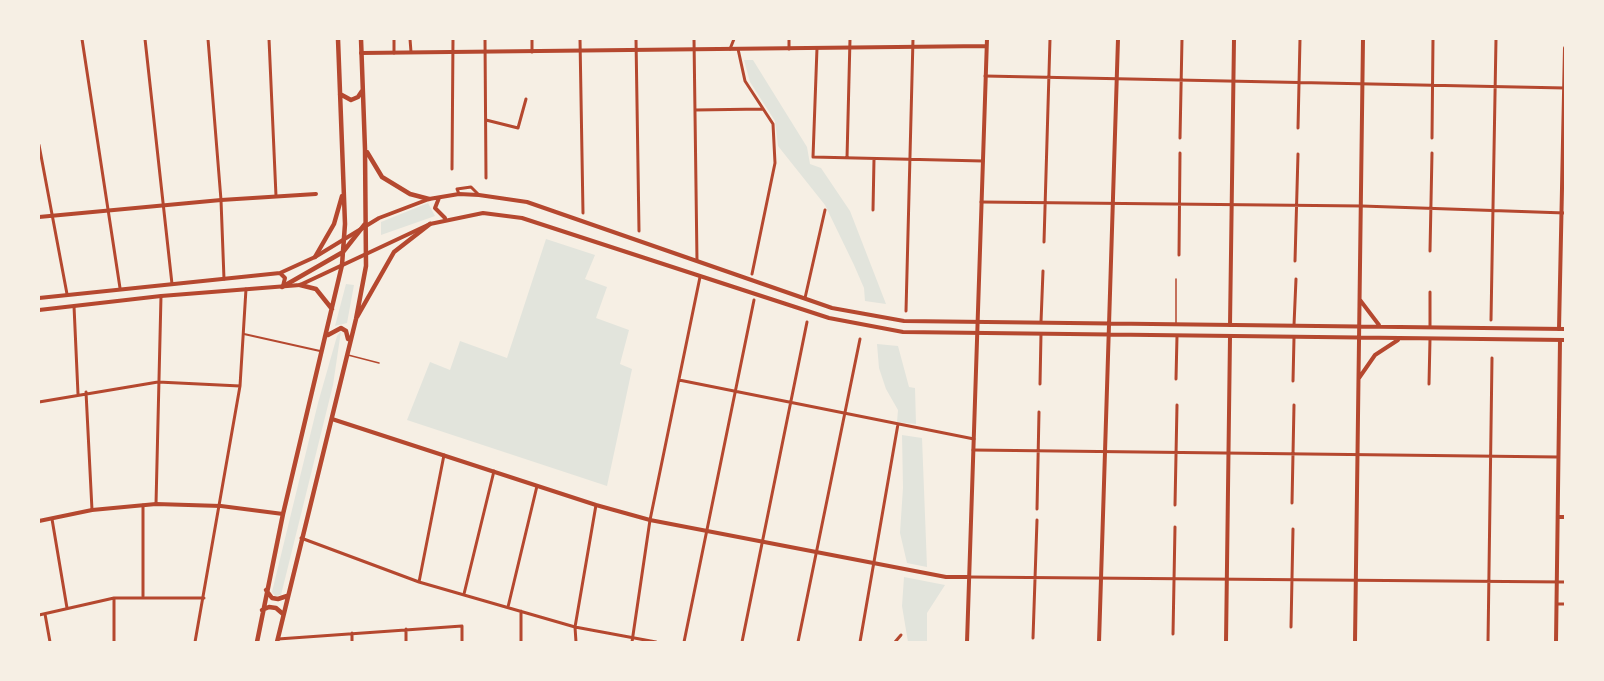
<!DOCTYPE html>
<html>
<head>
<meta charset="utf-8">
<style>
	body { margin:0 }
	#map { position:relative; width:1604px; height:681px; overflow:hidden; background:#f6efe4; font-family:"Source Sans 3",sans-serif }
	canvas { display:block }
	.frame { position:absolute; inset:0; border:40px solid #f6efe4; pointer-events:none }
</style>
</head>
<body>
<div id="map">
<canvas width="1604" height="681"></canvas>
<div class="frame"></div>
</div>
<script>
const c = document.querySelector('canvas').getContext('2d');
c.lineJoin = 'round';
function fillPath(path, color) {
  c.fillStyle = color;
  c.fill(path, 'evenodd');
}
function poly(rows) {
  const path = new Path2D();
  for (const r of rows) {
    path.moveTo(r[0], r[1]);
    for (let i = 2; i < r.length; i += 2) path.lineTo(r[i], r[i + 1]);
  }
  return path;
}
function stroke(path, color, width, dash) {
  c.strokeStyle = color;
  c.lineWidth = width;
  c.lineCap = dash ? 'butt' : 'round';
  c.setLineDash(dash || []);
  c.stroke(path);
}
const green = poly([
	[744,60,753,60,807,147,810,164,821,168,850,211,886,304,865,301,864,288,854,265,825,205,778,146,775,121,750,82],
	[428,203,435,216,381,235,381,222],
	[546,239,595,255,585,279,607,287,596,318,629,330,620,364,632,369,607,486,407,420,430,362,450,370,460,341,507,358],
	[346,284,354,285,347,323,335,326],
	[341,331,333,385,281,595,275,596,272,592,318,403,337,336],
	[877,344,898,346,909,387,915,388,916,424,897,422,898,410,886,389,879,368],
	[902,435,922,438,927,567,907,563,900,533,903,488],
	[904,577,945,585,927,613,927,642,908,642,902,606]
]);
const service = poly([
	[1176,324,1176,279],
	[348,355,379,363]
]);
const pedestrian = poly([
	[244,334,320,351]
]);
const minor = poly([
	[82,39,120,288],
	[145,39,172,284],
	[208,39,221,200,224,279],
	[269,39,276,196],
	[394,39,394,53],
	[410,39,411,52],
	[485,39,486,178],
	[532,39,532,52],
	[580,39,583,213],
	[636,39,639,231],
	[694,39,697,261],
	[789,39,789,49],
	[817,48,813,157,983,161],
	[730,49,734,39],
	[738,49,745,81,773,124,775,163,752,274],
	[985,76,1565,88],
	[695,110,763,109],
	[486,120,518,128,526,99],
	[1298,128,1300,39],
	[1180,138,1182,39],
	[1432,138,1433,39],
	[39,145,67,294],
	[847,158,850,39],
	[452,169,453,39],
	[459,194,457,189,471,187,479,195],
	[981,202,1362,206,1565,213],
	[873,210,874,159],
	[1044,242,1050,39],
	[1430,251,1432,153],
	[1179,255,1180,153],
	[1295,261,1298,154],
	[1430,292,1430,327],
	[805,298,825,210],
	[74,306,78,394],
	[906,311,913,39],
	[1491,320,1496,39],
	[1041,322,1043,271],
	[1294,325,1296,279],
	[1176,379,1177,336],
	[679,380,974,439],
	[1293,381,1294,338],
	[1040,384,1041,334],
	[1429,384,1430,339],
	[86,392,92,510],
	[39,402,158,382,240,386],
	[973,450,1558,457],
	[1292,503,1294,405],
	[156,504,161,296],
	[143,505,143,596],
	[1175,505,1177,405],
	[1037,509,1039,412],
	[52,519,67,608],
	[301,538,419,582,575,627,656,642],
	[969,577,1565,582],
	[419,582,444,455],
	[464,594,494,471],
	[114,598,114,642],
	[1557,604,1565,604],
	[508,607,537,486],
	[45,614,50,642],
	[39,615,114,598,204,598],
	[1291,627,1293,529],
	[406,629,406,642],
	[352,633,352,642],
	[1173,634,1175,527],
	[1033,638,1037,520],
	[278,639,462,626,462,642],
	[195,642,240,386,246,289],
	[521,642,521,611],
	[576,642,575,627,596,505],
	[632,642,650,520,700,277],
	[684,642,754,300],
	[742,642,807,322],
	[798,642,860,339],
	[860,642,898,424],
	[895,642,901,635],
	[1488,642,1492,358]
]);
const tertiary = poly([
	[361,53,986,46],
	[39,217,221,200,316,194],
	[1230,325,1234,39],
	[1559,329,1565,48],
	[332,419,596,505,650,520,946,577,969,577],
	[1558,517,1565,517],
	[39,521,92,510,156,504,221,506,283,514],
	[967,642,987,39],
	[1226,642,1230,337],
	[1556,642,1560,340]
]);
const secondary = poly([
	[439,198,435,208,445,218],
	[280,273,285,278,283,286],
	[39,298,280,273,315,257,379,218,429,199,459,194,479,195,527,202,832,308,904,321,1565,329],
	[1360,300,1379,325],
	[39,310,161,296,300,285,430,224,483,213,522,218,829,318,903,332,1565,340],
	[1359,378,1375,355,1398,340],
	[1099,642,1118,39],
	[1355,642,1363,39]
]);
const primary = poly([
	[340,94,351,100,358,97,362,91],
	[367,152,382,177,410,194,429,199],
	[315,257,334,224,342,196],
	[300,285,316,289,332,309],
	[282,287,343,252,365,224],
	[357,317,394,252,430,224],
	[328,335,341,328,346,331,348,339],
	[266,590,272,598,278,599,287,596],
	[262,610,269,607,276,608,283,614],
	[257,642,283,514,342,265,345,224,338,39],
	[277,642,356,319,366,266,365,149,361,39]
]);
fillPath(green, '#e2e4dc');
stroke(service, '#b5482f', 1.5);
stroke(pedestrian, '#b5482f', 2);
stroke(minor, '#b5482f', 3);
stroke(tertiary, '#b5482f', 4);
stroke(secondary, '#b5482f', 4);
stroke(primary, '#b5482f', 4.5);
</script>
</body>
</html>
